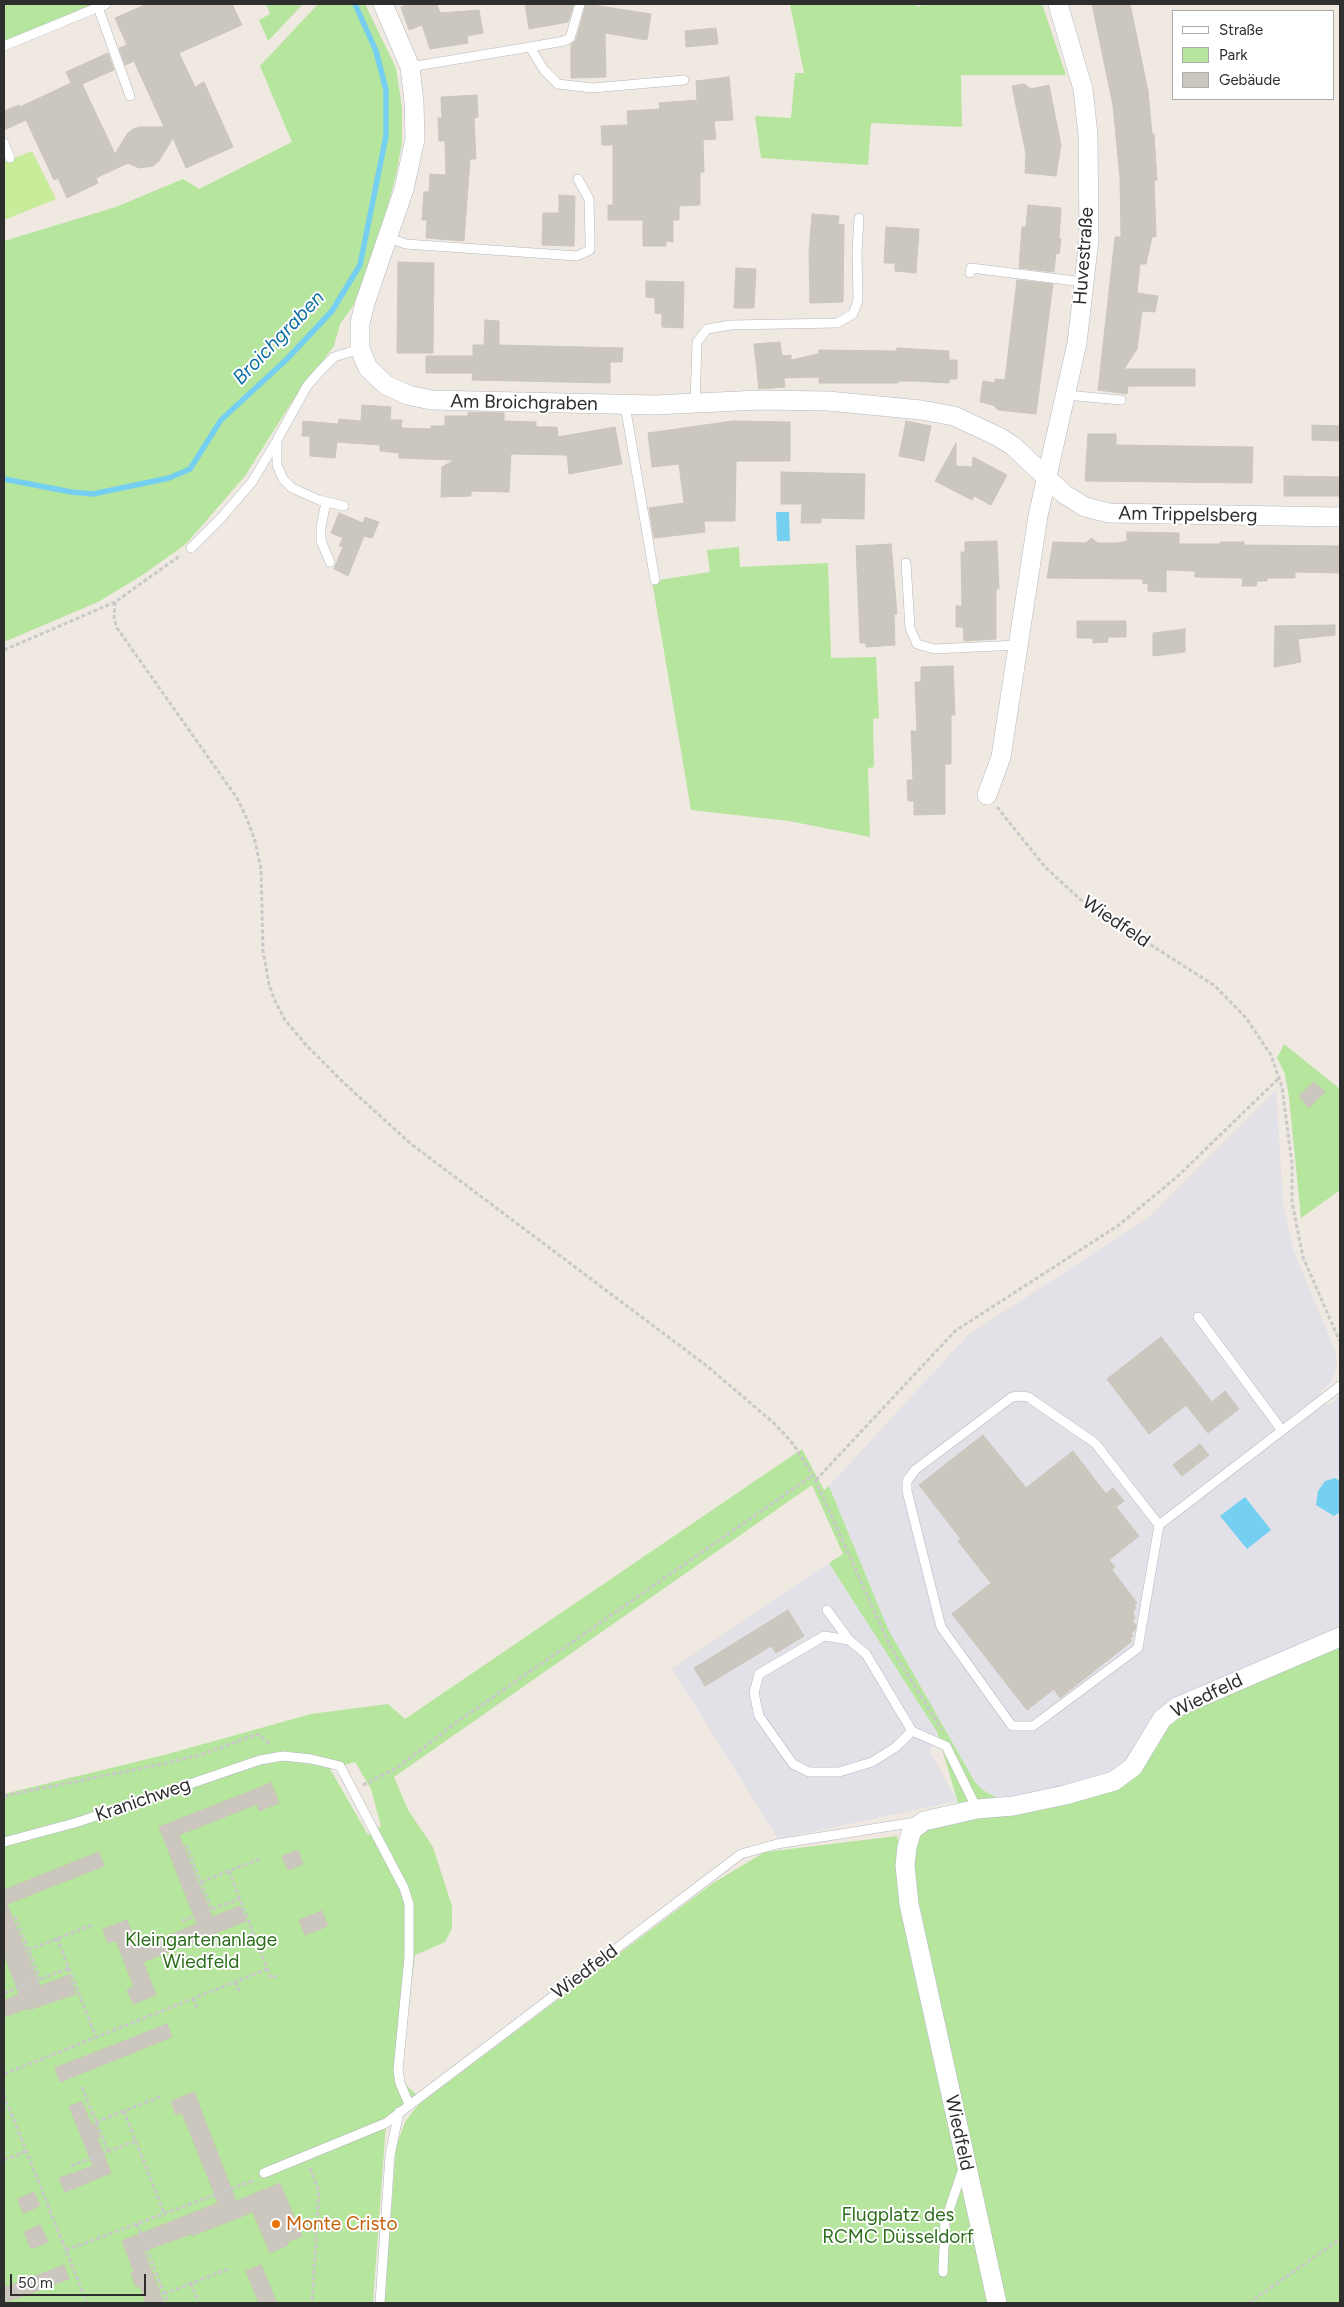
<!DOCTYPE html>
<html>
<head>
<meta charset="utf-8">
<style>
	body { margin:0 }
	#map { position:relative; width:1344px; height:2307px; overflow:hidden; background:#efe9e1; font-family:Figtree,sans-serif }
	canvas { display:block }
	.frame { position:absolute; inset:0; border:5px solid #2e2e2e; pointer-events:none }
	.legend { position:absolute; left:1172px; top:10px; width:162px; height:90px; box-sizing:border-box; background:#fff; border:1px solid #ababab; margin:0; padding:6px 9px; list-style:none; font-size:15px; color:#2e2e2e }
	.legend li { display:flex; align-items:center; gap:10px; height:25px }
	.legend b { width:25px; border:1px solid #ababab }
	.scale { position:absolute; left:10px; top:2274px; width:136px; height:22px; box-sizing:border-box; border:2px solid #2e2e2e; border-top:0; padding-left:6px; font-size:15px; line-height:18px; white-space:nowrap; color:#2e2e2e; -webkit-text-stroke:4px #fff; paint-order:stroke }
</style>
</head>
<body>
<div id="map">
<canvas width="1344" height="2307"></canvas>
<div class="frame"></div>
<ul class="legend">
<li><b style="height:6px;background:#fff"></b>Straße</li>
<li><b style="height:14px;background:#b6e59e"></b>Park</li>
<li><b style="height:14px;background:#cbc7bf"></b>Gebäude</li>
</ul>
<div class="scale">50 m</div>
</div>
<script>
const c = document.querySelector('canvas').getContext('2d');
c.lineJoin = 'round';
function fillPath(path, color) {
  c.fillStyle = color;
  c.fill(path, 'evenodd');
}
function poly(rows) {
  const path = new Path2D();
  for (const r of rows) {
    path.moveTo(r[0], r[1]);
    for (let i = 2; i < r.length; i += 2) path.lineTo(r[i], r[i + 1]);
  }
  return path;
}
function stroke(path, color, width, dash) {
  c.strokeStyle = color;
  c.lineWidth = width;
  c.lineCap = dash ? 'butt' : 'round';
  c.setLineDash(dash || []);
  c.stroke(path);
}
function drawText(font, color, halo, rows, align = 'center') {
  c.font = font + ' Figtree,sans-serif';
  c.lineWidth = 4;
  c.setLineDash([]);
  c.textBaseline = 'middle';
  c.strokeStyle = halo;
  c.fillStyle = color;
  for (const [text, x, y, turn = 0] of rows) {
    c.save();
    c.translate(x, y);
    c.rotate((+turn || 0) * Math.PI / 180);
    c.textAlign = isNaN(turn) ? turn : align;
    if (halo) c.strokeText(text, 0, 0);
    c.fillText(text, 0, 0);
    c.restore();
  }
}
const industrial = poly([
	[1276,1090,1283,1203,1294,1252,1335,1350,1337,1365,1334,1375,1330,1384,1320,1392,1327,1406,1340,1396,1340,1631,1127,1761,1116,1771,1016,1799,997,1798,983,1790,975,1782,888,1629,829,1486,968,1335,1148,1218],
	[829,1563,937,1732,930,1751,957,1801,778,1839,672,1669]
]);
const green = poly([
	[4,4,94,4,4,41],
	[266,4,303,4,268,41,259,20,270,14],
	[318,4,365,4,396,68,402,108,402,143,396,175,380,236,353,306,340,324,334,346,313,374,292,407,293,400,245,476,186,544,141,576,98,602,4,642,4,241,116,207,183,179,199,189,292,142,260,66],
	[790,4,916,4,917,7,925,4,1042,4,1066,75,961,75,962,127,871,123,868,165,761,158,755,116,791,118,795,73,804,73],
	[739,547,740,567,828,563,831,658,876,657,879,718,873,719,874,767,868,768,870,837,789,821,691,810,652,581,710,572,707,550],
	[1284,1044,1340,1089,1340,1190,1301,1218,1289,1097,1285,1074,1277,1058],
	[802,1449,824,1490,829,1486,888,1629,975,1782,983,1790,997,1798,958,1803,937,1732,829,1563,843,1554,812,1485,394,1777,408,1810,433,1847,452,1906,452,1928,445,1942,415,1955,401,2069,402,2081,419,2097,386,2123,373,2303,4,2303,4,1794,164,1755,311,1714,388,1704,405,1719],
	[355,1762,371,1789,381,1826,368,1835,330,1769],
	[1340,1644,1340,2303,1001,2303,912,1901,915,1838,931,1824,1100,1791,1170,1722,1211,1696],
	[897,1836,994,2303,384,2303,396,2147,405,2122,419,2104,713,1883,765,1852]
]);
const pitch = poly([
	[32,151,56,199,4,220,4,162]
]);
const water = poly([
	[776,512,789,512,790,541,777,541],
	[1335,1478,1340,1481,1340,1512,1334,1516,1316,1505,1318,1491,1325,1481],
	[1245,1497,1271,1530,1247,1549,1220,1516]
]);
const stream = poly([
	[4,479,71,492,93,494,169,478,190,469,221,420,287,359,332,311,360,265,386,136,386,90,376,51,355,4]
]);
const building = poly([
	[147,4,232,4,242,25,179,53,195,87,204,82,233,147,186,168,173,138,159,161,153,166,139,168,128,163,96,178,98,183,67,198,58,178,54,180,26,120,4,130,4,111,19,105,20,107,71,83,66,72,108,53,114,70,82,84,115,154,127,134,133,129,140,127,164,127,134,61,125,65,119,48,127,45,115,18,147,4],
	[410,4,437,4,440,13,479,10,483,33,467,36,468,43,430,49,422,25,409,30,401,7,410,4],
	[525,4,574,4,568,22,529,29,525,4],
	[586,4,651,14,647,40,605,33,606,77,571,78,571,44,576,40,586,4],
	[1092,4,1130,4,1148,91,1152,134,1154,134,1157,180,1154,180,1156,237,1152,237,1146,264,1140,264,1137,293,1158,296,1155,312,1142,311,1137,349,1124,369,1195,369,1195,386,1128,386,1127,394,1098,390,1115,237,1121,237,1120,178,1113,105,1092,4],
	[716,28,718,44,686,47,685,31,716,28],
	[729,77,733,120,714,121,716,139,703,140,704,172,700,172,700,205,679,206,679,220,673,220,673,242,666,241,666,246,643,246,643,220,608,220,608,205,613,205,613,145,602,145,601,126,628,125,627,111,660,109,659,103,697,100,696,81,729,77],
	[1024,84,1031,89,1049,85,1061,145,1056,176,1025,173,1026,154,1012,86,1024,84],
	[477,95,478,117,474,118,476,159,470,159,464,241,426,238,427,220,422,220,424,192,429,192,430,174,446,175,445,141,439,141,438,118,442,118,441,97,477,95],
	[559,195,575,196,574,246,542,245,543,213,559,213,559,195],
	[1028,205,1061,208,1059,238,1061,239,1059,254,1056,253,1054,272,1019,268,1022,227,1026,227,1028,205],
	[812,214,839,216,838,224,844,225,843,302,810,303,809,253,812,214],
	[886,227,919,229,916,273,895,271,895,263,884,263,886,227],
	[398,262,434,263,433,353,397,353,398,262],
	[736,268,756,269,754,308,734,308,736,268],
	[1017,280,1053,284,1036,414,998,410,993,405,980,402,983,381,995,383,995,379,1005,380,1017,280],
	[646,281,684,282,683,328,662,327,662,314,655,313,655,298,646,297,646,281],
	[485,320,499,321,499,345,623,348,622,362,610,362,610,383,472,380,473,373,426,373,426,356,473,356,473,345,484,345,485,320],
	[780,342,782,356,791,355,791,360,818,354,819,350,897,351,897,348,949,351,949,360,957,360,957,379,949,379,949,383,913,381,898,381,898,383,819,383,819,377,784,378,785,387,759,389,754,344,780,342],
	[362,405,391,407,390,420,402,420,401,428,431,429,431,426,445,426,445,416,468,416,468,412,504,413,504,421,536,422,536,427,557,427,558,437,615,427,622,464,569,474,567,455,511,454,509,492,471,491,471,496,441,497,442,467,454,460,399,458,399,453,380,451,380,445,337,442,335,458,310,456,310,436,302,436,303,421,338,424,339,419,361,421,362,405],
	[733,421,790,422,790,461,736,461,735,521,704,521,705,532,654,538,649,508,684,503,679,464,652,467,648,433,733,421],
	[906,421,931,426,924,461,899,456,906,421],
	[1312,425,1340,426,1340,441,1312,440,1312,425],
	[1088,434,1116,434,1116,445,1253,447,1252,483,1085,481,1088,434],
	[956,443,956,466,972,467,973,457,1007,475,991,505,974,496,972,500,935,481,956,443],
	[781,472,865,474,864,519,821,518,821,523,801,523,802,504,781,504,781,472],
	[1284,476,1340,477,1340,496,1284,496,1284,476],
	[339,513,363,523,365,517,379,522,372,538,364,536,348,576,334,569,343,547,339,546,343,538,331,533,339,513],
	[1127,532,1179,533,1179,544,1220,544,1220,542,1244,542,1244,545,1340,546,1340,573,1295,572,1295,578,1267,578,1267,581,1257,581,1256,586,1242,586,1243,578,1195,577,1195,571,1166,570,1166,592,1148,591,1148,583,1143,584,1143,579,1047,578,1053,542,1086,543,1091,538,1098,543,1117,543,1127,541,1127,532],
	[997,541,999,589,996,589,996,639,964,641,963,627,956,627,956,606,962,606,961,552,965,552,965,542,997,541],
	[891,544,897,614,894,614,895,645,866,647,866,643,860,643,856,546,891,544],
	[1077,621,1126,621,1126,637,1108,637,1108,642,1093,643,1093,638,1077,638,1077,621],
	[1335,625,1335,635,1298,639,1301,662,1274,667,1275,626,1335,625],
	[1185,629,1185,652,1153,656,1153,633,1185,629],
	[953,666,955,715,951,715,951,764,945,764,945,814,914,815,914,801,908,801,907,780,913,780,911,731,917,731,915,682,921,682,921,667,953,666],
	[1314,1082,1325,1092,1309,1108,1299,1096,1314,1082],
	[1161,1337,1212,1402,1225,1391,1239,1409,1208,1433,1186,1405,1149,1434,1107,1379,1161,1337],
	[983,1435,1026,1488,1073,1451,1106,1494,1113,1488,1124,1501,1116,1507,1139,1536,1109,1560,1115,1567,1112,1570,1137,1603,1134,1605,1136,1608,1133,1611,1135,1619,1132,1621,1136,1625,1135,1630,1131,1633,1133,1636,1130,1638,1132,1641,1060,1698,1054,1689,1027,1710,952,1614,991,1583,958,1541,961,1539,919,1485,983,1435],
	[1200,1444,1209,1455,1182,1476,1173,1465,1200,1444],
	[788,1610,804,1636,776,1653,771,1646,705,1686,694,1668,788,1610],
	[271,1783,279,1803,259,1811,257,1804,179,1835,212,1917,240,1906,246,1921,143,1962,156,1995,133,2004,127,1990,134,1987,116,1940,108,1943,103,1929,127,1920,137,1948,197,1924,159,1827,271,1783],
	[298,1850,303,1864,288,1870,282,1856,298,1850],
	[99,1852,104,1866,7,1904,40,1986,69,1975,76,1994,29,2010,28,2008,4,2017,4,2001,19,1994,4,1954,4,1890,99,1852],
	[322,1911,328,1926,305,1935,299,1920,322,1911],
	[167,2024,172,2037,60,2082,55,2068,167,2024],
	[194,2092,236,2201,280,2183,302,2236,287,2242,288,2245,270,2253,253,2212,192,2236,191,2234,144,2251,164,2303,146,2303,140,2286,136,2287,131,2273,134,2272,122,2241,218,2203,182,2113,176,2115,171,2101,194,2092],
	[82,2102,91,2124,94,2123,100,2137,97,2138,111,2173,65,2192,59,2178,93,2166,69,2106,82,2102],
	[34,2192,40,2206,23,2213,18,2199,34,2192],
	[40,2225,48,2242,31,2249,24,2232,40,2225],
	[64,2265,69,2279,4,2303,4,2288,64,2265],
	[261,2265,277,2303,259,2303,246,2271,261,2265]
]);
const path = poly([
	[115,602,114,619,117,628,237,798,247,819,255,841,261,869,263,951,269,984,274,999,285,1020,306,1045,345,1084,411,1144,707,1366,776,1425,793,1444,813,1475,890,1646,942,1730],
	[4,650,115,602,181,555],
	[997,807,1045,867,1081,900,1215,986,1246,1018,1271,1055,1282,1087,1292,1164,1292,1202,1303,1257,1340,1342],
	[816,1480,955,1331,1119,1225,1179,1175,1280,1077],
	[363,1785,397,1768,457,1722,813,1475],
	[4,1796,167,1763,203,1754,258,1734,271,1745],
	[186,1845,212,1910],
	[229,1871,271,1978,279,1975],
	[201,1882,262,1858],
	[15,1916,40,1979],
	[182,1921,239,1899],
	[57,1938,96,2037],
	[28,1950,92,1925],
	[235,1982,239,1991],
	[4,1993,69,1968],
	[193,1998,197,2008],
	[4,2074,267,1969],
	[82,2087,108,2151],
	[4,2095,87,2303],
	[124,2111,164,2213],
	[96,2122,162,2096],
	[4,2160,27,2151],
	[71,2166,135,2141],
	[310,2168,319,2192,312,2303],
	[137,2224,168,2303],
	[66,2250,255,2180],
	[191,2283,199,2303],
	[164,2294,228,2269],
	[1249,2303,1340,2239]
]);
const service = poly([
	[98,7,130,96],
	[4,46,106,4],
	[530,47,564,41,570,38,580,4],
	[410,67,530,47,544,70,558,84,592,88,684,80],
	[4,143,10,158],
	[389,238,406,244,577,256,590,250,590,236,589,199,578,179],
	[970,273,971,268,1083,282],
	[1066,395,1121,400],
	[695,404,697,342,707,329,731,325,837,323,853,314,858,300,857,252,859,218],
	[625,405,655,580],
	[326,502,321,527,321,541,330,562],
	[344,506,319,500,292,488,283,479,277,465,277,440,307,386,320,371,334,357,360,349],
	[191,548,221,518,252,482,276,442],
	[906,563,910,628,917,644,934,649,1018,645],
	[1198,1317,1281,1429],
	[1159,1525,1095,1443,1028,1397,1020,1396,1012,1397,915,1470,907,1481,907,1491,941,1627,1012,1726,1033,1726,1138,1648,1159,1525,1340,1386],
	[827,1610,849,1640],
	[912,1731,896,1747,872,1762,839,1772,809,1772,793,1764,759,1716,754,1693,759,1674,824,1636,849,1640,866,1654,912,1731,946,1746,977,1809],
	[4,1842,78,1822,260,1760,283,1756,311,1759,340,1766,404,1888,409,1904,409,1957,398,2070,400,2083,409,2104],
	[264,2173,386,2123,741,1854,777,1844,916,1822],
	[943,2272,945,2222,964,2166],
	[380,2303,390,2155,399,2112]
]);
const minor = poly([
	[383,4,410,67,414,102,415,139,404,189,365,303,360,323,360,349,368,368,386,385,408,395,431,400,654,405,760,400,828,401,921,410,954,416,999,437,1013,446,1064,494,1085,507,1109,513,1340,517],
	[987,795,1001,757,1038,516,1077,343,1089,239,1088,135,1083,89,1058,4],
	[997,2303,909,1904,905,1865,907,1847,912,1830,924,1821,977,1809,1013,1806,1065,1795,1114,1781,1133,1767,1162,1719,1177,1707,1340,1637]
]);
const markers = [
	[276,2224,5,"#e8710a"]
];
const streetNames = [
	["Huvestraße",1084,256,-86],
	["Am Broichgraben",524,403,1],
	["Am Trippelsberg",1188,515,1],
	["Wiedfeld",1116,922,34],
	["Wiedfeld",1207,1696,-26],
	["Kranichweg",143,1800,-19],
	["Wiedfeld",585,1972,-37],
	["Wiedfeld",959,2133,78]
];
const parkNames = [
	["Kleingartenanlage",201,1940],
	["Wiedfeld",201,1962],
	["Flugplatz des",898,2215],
	["RCMC Düsseldorf",898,2237]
];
const foodNames = [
	["Monte Cristo",286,2224]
];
const waterNames = [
	["Broichgraben",279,338,-46]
];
fillPath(industrial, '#e3e1e8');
fillPath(green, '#b6e59e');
fillPath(pitch, '#c9ec9a');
fillPath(water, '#75cff0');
stroke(stream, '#75cff0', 5.5);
fillPath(building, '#cbc7bf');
stroke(building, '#cbc5ba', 1);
stroke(service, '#b4b7c1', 10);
stroke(minor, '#b4b7c1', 20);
stroke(path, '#c9c9c9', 3, [4, 2.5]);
stroke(service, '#fff', 9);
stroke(minor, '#fff', 19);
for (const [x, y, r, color] of markers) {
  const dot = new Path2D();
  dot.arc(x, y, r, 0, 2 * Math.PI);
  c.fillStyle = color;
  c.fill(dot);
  stroke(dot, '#fff', 2);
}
drawText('19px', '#2e2e2e', '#fff', streetNames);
drawText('19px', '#2c6e1b', '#fff', parkNames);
drawText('19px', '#c56008', '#fff', foodNames, 'left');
drawText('italic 20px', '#0d6fa3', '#fff', waterNames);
</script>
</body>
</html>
